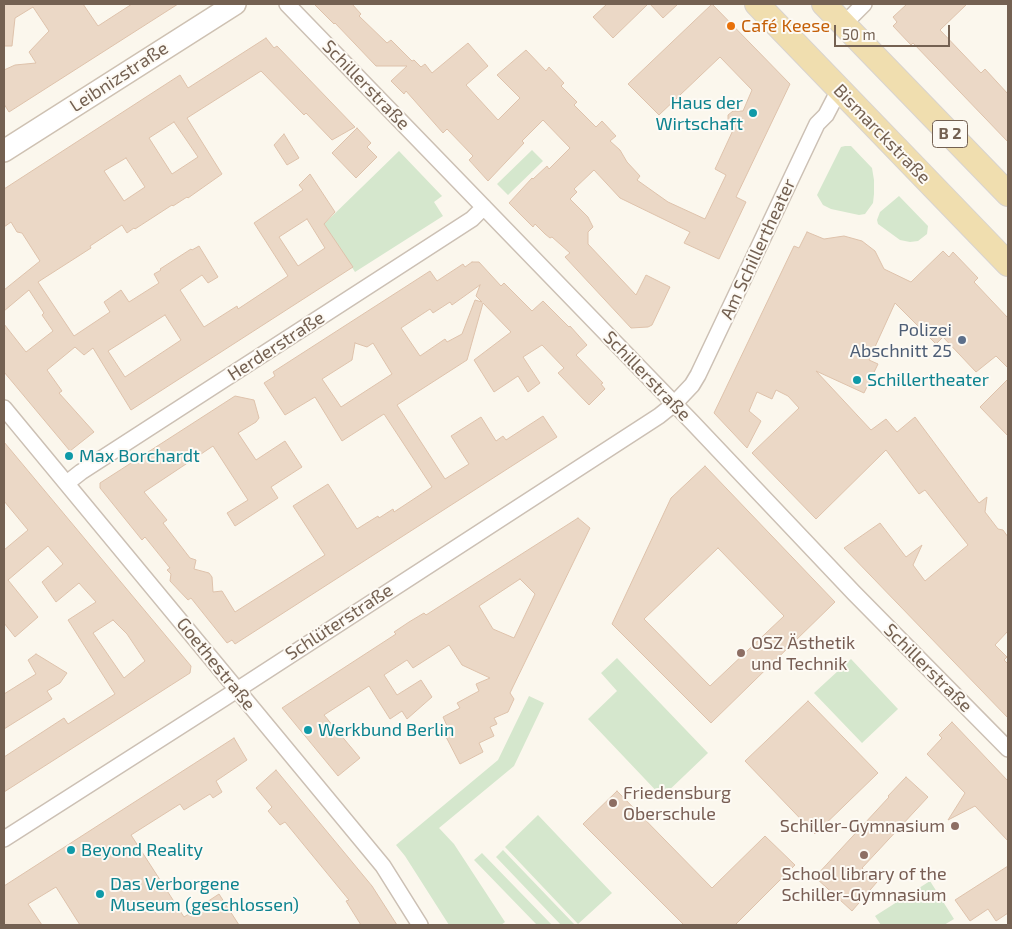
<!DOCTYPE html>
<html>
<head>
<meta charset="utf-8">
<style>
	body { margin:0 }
	#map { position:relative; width:1012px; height:929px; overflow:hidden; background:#fbf7ed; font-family:"Exo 2",sans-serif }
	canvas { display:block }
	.frame { position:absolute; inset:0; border:5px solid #746152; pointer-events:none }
	.scale { position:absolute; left:834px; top:25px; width:116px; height:22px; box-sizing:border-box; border:2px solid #746152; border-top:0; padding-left:6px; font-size:15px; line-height:18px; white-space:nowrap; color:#746152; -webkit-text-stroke:4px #fdfaf4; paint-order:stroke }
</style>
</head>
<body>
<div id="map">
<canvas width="1012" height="929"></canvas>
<div class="frame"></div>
<div class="scale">50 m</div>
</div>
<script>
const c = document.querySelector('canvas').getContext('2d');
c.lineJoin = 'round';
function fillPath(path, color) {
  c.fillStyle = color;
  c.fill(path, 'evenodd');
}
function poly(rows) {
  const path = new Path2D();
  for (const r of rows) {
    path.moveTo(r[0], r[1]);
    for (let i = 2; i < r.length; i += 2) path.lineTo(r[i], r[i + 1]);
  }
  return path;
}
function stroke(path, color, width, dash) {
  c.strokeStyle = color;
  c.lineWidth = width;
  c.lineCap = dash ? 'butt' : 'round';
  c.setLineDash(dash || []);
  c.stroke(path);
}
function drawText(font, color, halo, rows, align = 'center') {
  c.font = font + ' "Exo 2",sans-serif';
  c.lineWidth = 4;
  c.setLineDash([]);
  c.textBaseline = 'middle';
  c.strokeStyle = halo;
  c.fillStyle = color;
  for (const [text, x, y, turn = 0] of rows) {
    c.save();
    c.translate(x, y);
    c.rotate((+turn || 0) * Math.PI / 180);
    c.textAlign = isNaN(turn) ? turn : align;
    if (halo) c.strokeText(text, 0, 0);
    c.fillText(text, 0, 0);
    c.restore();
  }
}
const green = poly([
	[845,146,851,146,872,168,874,180,874,194,873,203,865,214,859,215,831,209,823,205,817,195,841,147],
	[532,150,543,161,508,195,497,184],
	[399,151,442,196,434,202,443,216,355,272,324,224],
	[899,196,928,226,927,234,918,241,910,242,900,240,878,224,877,220,880,212],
	[617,658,708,753,662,797,588,719,617,691,601,673],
	[851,659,898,709,862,743,814,693],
	[529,696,544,703,514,766,439,828,454,844,505,922,501,925,449,925,405,856,396,845,498,760],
	[538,815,612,893,578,924,505,847],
	[503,850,575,925,561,925,496,857],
	[482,853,552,925,537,925,474,860],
	[930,881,954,919,944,925,881,925,875,916]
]);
const building = poly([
	[4,4,83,4,98,26,132,4,178,4,9,112,4,104,4,70,15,65,36,63,29,52,49,31,33,7,15,18,12,46,4,46,4,4],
	[314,4,352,4,361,14,359,16,387,43,391,40,412,61,414,60,421,67,425,64,432,73,468,43,488,66,466,85,498,120,520,98,497,75,526,50,546,71,549,67,564,83,561,86,577,102,574,105,596,127,602,121,616,136,610,141,620,150,627,162,640,176,637,180,668,202,705,219,726,175,715,169,734,128,728,122,728,115,733,111,743,111,752,90,720,57,659,115,628,84,712,4,790,84,736,197,746,202,719,259,684,243,690,232,620,198,594,170,574,189,577,192,570,199,588,217,593,227,588,232,588,244,636,295,646,275,670,287,652,325,648,327,631,328,565,257,570,253,552,237,550,238,545,234,535,224,533,227,509,203,532,178,533,179,547,166,549,169,570,148,543,120,522,141,524,143,488,181,469,160,473,156,447,129,443,133,406,91,404,94,391,81,407,66,376,66,335,23,334,24,314,4],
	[607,4,648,4,613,38,593,17,607,4],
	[650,4,678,4,663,18,650,4],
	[907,4,967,4,940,30,981,73,985,69,1008,94,1008,142,913,43,911,45,893,26,897,22,893,17,907,4],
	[266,38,274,48,277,46,355,127,332,140,306,113,304,115,261,71,187,118,222,174,188,198,187,197,173,206,172,205,135,229,134,228,127,233,122,225,90,246,91,248,38,282,74,336,110,312,104,302,121,290,129,302,159,283,154,274,161,270,160,269,191,249,192,250,199,246,218,277,208,283,202,275,180,290,204,327,237,306,238,309,288,276,254,223,303,190,299,185,310,174,335,212,324,224,353,267,131,410,93,348,84,355,75,347,47,370,62,391,59,393,94,432,70,451,4,372,4,324,26,352,53,331,42,315,44,313,29,290,4,311,4,290,40,261,22,233,17,232,11,222,4,227,4,189,180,75,188,88,266,38],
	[174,122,198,157,172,174,149,138,174,122],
	[126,158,145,187,124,201,104,171,126,158],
	[307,219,325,248,298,266,279,237,307,219],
	[165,315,181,340,125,377,108,351,165,315],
	[357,128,371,143,367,147,377,157,356,178,332,153,357,128],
	[284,134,299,158,287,165,274,145,284,134],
	[807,232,824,239,844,236,862,241,875,251,884,269,911,282,943,251,949,257,953,252,978,278,974,282,1008,318,1008,368,996,356,976,372,943,337,936,344,895,303,869,360,878,364,864,393,816,371,871,430,886,419,897,432,915,417,979,503,987,497,985,512,998,529,1003,530,1008,537,1008,631,995,645,1007,657,1004,660,1008,664,1008,718,844,548,880,523,906,557,922,545,913,565,925,581,968,545,925,490,919,494,886,450,816,519,752,453,799,408,788,396,776,390,772,399,757,392,749,411,761,421,747,448,714,413,794,246,799,248,807,232],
	[472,262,479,262,501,286,504,283,532,311,543,301,569,327,570,326,587,345,576,355,603,383,601,384,605,389,589,405,558,373,564,368,542,345,523,357,540,383,528,392,518,376,494,392,474,360,511,332,483,303,467,360,397,405,445,479,469,464,451,436,481,417,496,441,503,436,506,440,543,416,557,437,235,644,232,640,227,643,191,598,188,600,170,581,171,574,167,570,170,568,145,537,142,540,100,488,100,483,235,396,254,400,259,418,256,422,238,433,256,460,285,441,302,467,271,487,278,498,235,526,227,513,248,500,213,446,144,492,167,520,163,523,190,558,196,560,194,569,209,573,212,577,213,592,222,591,235,612,325,555,293,506,328,484,357,529,378,516,379,518,393,509,394,512,432,487,384,414,342,441,315,397,285,415,264,383,275,376,273,372,430,271,437,281,463,264,465,267,472,262],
	[480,285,476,296,482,302,475,300,462,334,447,342,445,339,420,356,401,328,430,309,433,313,450,302,452,305,480,285],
	[355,343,367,347,373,343,392,374,341,407,322,379,352,360,355,343],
	[1008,379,1008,436,980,407,1008,379],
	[4,442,191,666,190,673,4,792,4,757,64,718,68,724,115,694,68,620,96,602,79,583,56,602,42,582,63,564,48,546,8,580,38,617,15,637,4,623,4,550,28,530,4,501,4,442],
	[113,620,127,634,145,661,124,678,93,633,113,620],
	[705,466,835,602,711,723,612,624,671,498,705,466],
	[718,548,784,616,710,686,644,619,718,548],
	[578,518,590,528,510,693,514,699,508,712,494,718,497,724,490,727,494,736,479,743,483,752,460,764,443,731,448,728,443,717,460,708,457,703,479,691,476,684,490,678,462,665,449,645,413,668,407,660,384,675,397,695,421,680,432,697,407,719,402,711,390,719,369,686,324,715,360,758,338,776,282,708,396,634,394,632,409,622,424,613,426,615,578,518],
	[520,579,535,594,514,638,493,629,479,606,520,579],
	[36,654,67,673,60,683,47,691,52,699,4,729,4,694,36,674,28,660,36,654],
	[808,701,878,773,815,834,745,761,808,701],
	[952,722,1008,781,1008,841,975,806,948,820,965,793,927,754,942,738,939,735,952,722],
	[234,738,247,760,216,781,222,792,213,798,210,794,184,810,180,804,131,835,184,917,219,894,239,925,80,925,56,887,28,904,42,925,4,925,4,886,234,738],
	[276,770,372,886,397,925,361,925,346,901,349,900,285,822,280,825,268,811,272,807,256,788,276,770],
	[906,777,928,797,862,868,877,882,852,911,815,877,889,797,888,796,906,777],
	[617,791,712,888,765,836,795,865,735,925,684,925,583,824,617,791],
	[1008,866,1008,913,996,921,988,909,970,921,955,900,1008,866]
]);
const street = poly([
	[287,4,692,422,854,593,1008,749],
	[844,24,864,4],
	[4,408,383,866,420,925],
	[67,483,81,472,472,219,484,207],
	[4,839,223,699,659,416,674,404,692,385,698,375,817,124,826,115,839,90]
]);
const secondary = poly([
	[4,151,235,4]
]);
const primary = poly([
	[757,4,1008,264],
	[824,4,1008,194]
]);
const markers = [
	[731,26,5,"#e8710a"],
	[753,113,5,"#0f9aa8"],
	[962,340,5,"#5c6f8a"],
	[857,380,5,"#0f9aa8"],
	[69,456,5,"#0f9aa8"],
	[741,653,5,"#8d6e63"],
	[308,730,5,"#0f9aa8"],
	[613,803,5,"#8d6e63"],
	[955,826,5,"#8d6e63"],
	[71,850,5,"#0f9aa8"],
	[864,855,5,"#8d6e63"],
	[100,894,5,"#0f9aa8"]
];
const shields = [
	[950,134,35]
];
const shieldNames = [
	["B 2",950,134]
];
const foodNames = [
	["Café Keese",741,26]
];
const streetNames = [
	["Leibnizstraße",119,77,-33],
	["Schillerstraße",366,85,46],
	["Bismarckstraße",882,134,46],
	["Am Schillertheater",758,249,-65],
	["Herderstraße",276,346,-33],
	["Schillerstraße",647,376,46],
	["Schlüterstraße",339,622,-33],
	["Goethestraße",216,664,51],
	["Schillerstraße",928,668,45]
];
const cultureNames = [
	["Haus der",743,103,"right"],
	["Wirtschaft",743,124,"right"],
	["Schillertheater",867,380],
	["Max Borchardt",79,456],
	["Werkbund Berlin",318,730],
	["Beyond Reality",81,850],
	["Das Verborgene",110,884],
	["Museum (geschlossen)",110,905]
];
const serviceNames = [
	["Polizei",952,330],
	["Abschnitt 25",952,351]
];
const educationNames = [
	["OSZ Ästhetik",751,643],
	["und Technik",751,664],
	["Friedensburg",623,793],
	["Oberschule",623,814],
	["Schiller-Gymnasium",945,826,"right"],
	["School library of the",864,874,"center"],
	["Schiller-Gymnasium",864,895,"center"]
];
fillPath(green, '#d5e7cd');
fillPath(building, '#ebd8c6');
stroke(building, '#dec2ab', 1);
stroke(street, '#ccc0b4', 18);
stroke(secondary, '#cec1b2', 24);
stroke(primary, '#d8d3cf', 26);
stroke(street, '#fff', 15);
stroke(secondary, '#fff', 21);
stroke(primary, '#f0deaf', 24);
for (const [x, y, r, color] of markers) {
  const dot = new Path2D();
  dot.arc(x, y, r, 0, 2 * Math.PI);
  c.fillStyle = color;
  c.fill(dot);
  stroke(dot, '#fdfaf4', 2);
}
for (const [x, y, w] of shields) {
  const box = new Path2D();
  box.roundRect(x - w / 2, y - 13.5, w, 27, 4);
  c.fillStyle = '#fdfaf4';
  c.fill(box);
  stroke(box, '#746152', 1);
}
drawText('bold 16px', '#746152', null, shieldNames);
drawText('18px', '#c56008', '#fdfaf4', foodNames, 'left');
drawText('18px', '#746152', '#fdfaf4', streetNames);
drawText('18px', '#0d838f', '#fdfaf4', cultureNames, 'left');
drawText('18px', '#4e5e75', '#fdfaf4', serviceNames, 'right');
drawText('18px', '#785e54', '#fdfaf4', educationNames, 'left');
</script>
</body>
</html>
